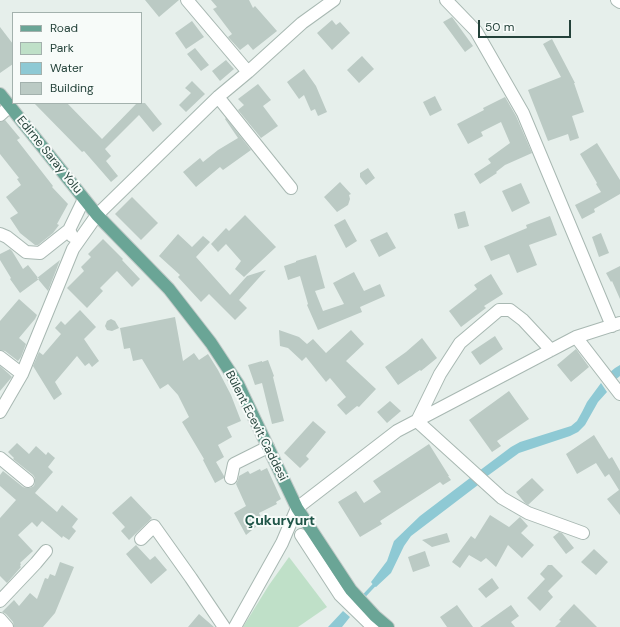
<!DOCTYPE html>
<html>
<head>
<meta charset="utf-8">
<style>
	body { margin:0 }
	#map { position:relative; width:620px; height:627px; overflow:hidden; background:#e6efeb; font-family:"DM Sans",sans-serif }
	canvas { display:block }
	.legend { position:absolute; left:12px; top:12px; width:130px; height:92px; box-sizing:border-box; background:#f7fbf9; border:1px solid #a3b1ad; margin:0; padding:5px 7px; list-style:none; font-size:12px; color:#24423a }
	.legend li { display:flex; align-items:center; gap:8px; height:20px }
	.legend b { width:20px; border:1px solid #a3b1ad }
	.scale { position:absolute; left:478px; top:20px; width:93px; height:18px; box-sizing:border-box; border:2px solid #24423a; border-top:0; padding-left:5px; font-size:12px; line-height:14px; white-space:nowrap; color:#24423a; -webkit-text-stroke:3px #f7fbf9; paint-order:stroke }
</style>
</head>
<body>
<div id="map">
<canvas width="620" height="627"></canvas>
<ul class="legend">
<li><b style="height:5px;background:#6aa596"></b>Road</li>
<li><b style="height:11px;background:#bfe0c8"></b>Park</li>
<li><b style="height:11px;background:#8ec9d4"></b>Water</li>
<li><b style="height:11px;background:#bbcac4"></b>Building</li>
</ul>
<div class="scale">50 m</div>
</div>
<script>
const c = document.querySelector('canvas').getContext('2d');
c.lineJoin = 'round';
function fillPath(path, color) {
  c.fillStyle = color;
  c.fill(path, 'evenodd');
}
function poly(rows) {
  const path = new Path2D();
  for (const r of rows) {
    path.moveTo(r[0], r[1]);
    for (let i = 2; i < r.length; i += 2) path.lineTo(r[i], r[i + 1]);
  }
  return path;
}
function stroke(path, color, width, dash) {
  c.strokeStyle = color;
  c.lineWidth = width;
  c.lineCap = dash ? 'butt' : 'round';
  c.setLineDash(dash || []);
  c.stroke(path);
}
function drawText(font, color, halo, rows, align = 'center') {
  c.font = font + ' "DM Sans",sans-serif';
  c.lineWidth = 4;
  c.setLineDash([]);
  c.textBaseline = 'middle';
  c.strokeStyle = halo;
  c.fillStyle = color;
  for (const [text, x, y, turn = 0] of rows) {
    c.save();
    c.translate(x, y);
    c.rotate((+turn || 0) * Math.PI / 180);
    c.textAlign = isNaN(turn) ? turn : align;
    if (halo) c.strokeText(text, 0, 0);
    c.fillText(text, 0, 0);
    c.restore();
  }
}
const green = poly([
	[289,557,327,607,298,627,243,627,269,585]
]);
const water = poly([
	[620,365,620,376,615,380,609,373,615,368],
	[601,383,607,392,598,402,585,425,578,432,570,436,519,453,486,477,479,471,511,447,520,442,571,426,577,421,582,412,587,402],
	[470,478,478,485,411,536,404,546,391,573,376,587,374,586,371,582,387,561,394,541,420,516],
	[343,611,350,617,342,627,328,627]
]);
const stream = poly([
	[362,598,377,582]
]);
const building = poly([
	[145,0,179,0,159,17],
	[211,0,249,0,253,8,255,6,277,31,253,50,248,44,240,50,228,37,232,34,213,9,217,7],
	[452,17,473,46,465,52,443,22],
	[332,20,336,25,340,22,350,33,332,50,317,33],
	[192,21,204,37,186,49,175,33],
	[0,27,13,44,13,64,0,73],
	[552,39,575,83,574,83,584,112,572,116,579,138,570,141,568,134,548,141,528,90,561,77,543,44],
	[195,48,209,65,201,71,187,54],
	[362,56,374,69,359,83,347,70],
	[226,60,234,69,220,81,212,71],
	[304,69,316,86,327,112,318,116,315,109,311,111,304,95,299,99,287,82],
	[192,81,205,94,186,112,179,105,191,93,185,88],
	[258,84,271,100,263,106,278,126,261,138,238,110,244,105,238,99],
	[435,96,442,110,430,116,423,102],
	[505,97,516,116,532,153,505,165,496,172,497,173,480,184,474,174,491,163,488,159,510,143,501,122,481,132,483,136,468,144,457,124,484,110,483,108],
	[34,103,67,103,102,139,137,103,145,103,162,124,153,132,139,115,105,149,111,156,106,161,118,176,111,182,84,151,82,152],
	[226,118,251,150,223,170,220,167,196,187,183,172,200,158,203,162,218,150,238,138,225,119],
	[5,120,20,138,17,140,53,186,52,187,68,204,57,224,59,225,53,233,38,245,35,245,20,233,10,218,18,213,6,197,21,185,17,179,19,178,0,154,0,122],
	[597,143,620,180,620,194,594,209,595,212,582,219,575,205,601,192,596,184,597,183,580,154],
	[368,168,375,178,366,185,360,177,360,173],
	[340,182,351,194,349,195,350,199,348,205,337,212,324,197],
	[521,183,530,203,512,212,502,191],
	[132,197,158,223,141,240,115,214],
	[465,211,469,226,458,229,454,214],
	[245,215,276,247,244,277,235,269,241,261,226,244,218,252,211,244,226,228,229,231],
	[550,216,557,235,529,245,537,265,517,273,509,254,491,261,484,246,527,228,526,225],
	[345,219,357,241,346,248,334,225],
	[387,232,396,248,379,257,370,240],
	[601,233,609,253,599,257,592,237],
	[178,234,192,247,203,236,210,242,196,257,230,295,247,276,266,270,239,300,247,308,235,320,209,294,201,302,178,277,180,275,159,256],
	[103,239,123,259,122,260,140,279,132,287,117,271,100,288,103,291,87,308,67,288,84,271,81,267,91,257,88,254],
	[10,249,12,251,23,269,28,265,39,279,20,293,10,279,11,278,0,260,0,254],
	[316,255,325,288,315,291,323,311,344,304,333,283,354,272,364,291,380,284,385,296,360,307,362,312,318,330,307,305,308,304,300,276,288,280,284,266,296,262,296,261],
	[60,260,48,291,37,278],
	[620,266,620,299,612,281,611,282,606,273],
	[491,274,503,294,484,306,486,308,461,327,449,311,477,289,474,285],
	[19,299,37,315,35,319,19,338,26,344,21,357,18,361,5,351,0,350,0,321],
	[80,310,96,327,84,339,99,361,92,367,89,363,85,366,77,356,55,382,62,394,54,400,33,366,39,352,43,355,61,334,55,328,61,321,65,325],
	[175,317,183,361,194,353,199,360,208,354,218,370,231,395,241,421,227,427,232,437,218,445,224,457,216,462,224,476,224,478,215,483,203,460,204,459,182,422,189,417,178,395,168,384,160,389,142,359,133,361,130,348,124,349,120,328],
	[111,319,115,321,119,328,112,331,107,330,105,326,107,321],
	[279,330,299,337,307,344,313,339,326,353,351,330,364,344,346,361,376,389,359,407,357,406,346,415,337,405,346,397,330,378,326,382,306,357,302,361,288,348,280,346],
	[495,336,503,349,480,365,471,352],
	[422,338,437,358,421,371,420,370,398,385,385,367,406,352],
	[576,349,589,367,571,382,557,365],
	[268,360,274,376,273,377,284,421,272,424,262,383,255,385,248,365,262,361,262,362],
	[0,366,9,374,12,377,0,391],
	[509,391,529,419,497,441,501,446,492,452,469,420],
	[390,401,401,411,387,423,377,412],
	[313,421,326,432,306,456,309,459,300,468,284,453],
	[594,435,609,459,612,457,620,471,620,515,607,499,619,490,609,474,605,477,596,463,577,474,566,454],
	[17,443,29,454,36,446,46,455,48,452,55,458,48,467,53,472,35,493,57,512,62,505,78,519,72,527,76,531,69,540,63,536,62,538,42,521,37,527,32,522,18,535,33,551,20,563,21,564,20,566,21,567,7,583,0,576,0,518,16,500,0,486,0,475,3,471,23,487,26,488,30,488,34,486,35,482,35,478,33,475,13,459,14,458,8,452],
	[429,444,449,476,448,476,451,480,443,485,440,482,380,521,382,524,360,537,338,502,356,491,364,503,381,492,373,481],
	[267,468,281,499,276,502,277,504,259,513,263,521,246,535,234,513,246,506,236,484,238,480,239,476,248,471,250,474,260,469,261,471],
	[532,478,544,490,528,505,525,503,516,492],
	[131,496,152,518,129,540,121,531,125,527,112,513],
	[490,515,509,527,520,517,528,526,521,533,534,545,522,558,508,545,496,567,486,558,481,562,469,555,460,568,452,562,471,536,475,539],
	[559,532,562,533,574,548,566,554,553,537],
	[447,533,450,542,432,547,422,540],
	[136,545,150,560,155,556,167,570,151,584,126,554],
	[594,549,608,562,596,575,581,562],
	[425,551,430,566,413,572,408,557],
	[60,562,74,567,55,613,43,627,14,627,13,622,6,614,2,612,14,600,19,606,30,593,37,599,45,578,48,579,50,574,55,576],
	[548,565,552,565,563,576,548,591,553,597,540,611,527,598,545,579,540,574],
	[492,578,499,588,486,598,478,589],
	[574,604,597,627,555,627,561,621,559,620],
	[457,605,473,627,447,627,440,617],
	[511,605,519,616,511,622,515,627,480,627],
	[199,614,214,627,188,627]
]);
const minor = poly([
	[187,0,248,72],
	[446,0,476,31,523,113,612,326],
	[617,0,620,2],
	[218,97,291,188],
	[0,115,10,106],
	[0,234,7,237,26,252,40,253,69,230],
	[72,236,69,230,84,199],
	[576,337,620,394],
	[551,350,523,320,510,310,499,310,460,343,440,374,417,421,502,498,528,513,583,533],
	[0,357,22,374],
	[0,412,22,374,73,249,97,215,218,97,248,72,302,23,334,0],
	[0,458,28,481],
	[231,478,234,464,268,447],
	[301,535,340,595,373,627],
	[141,539,154,526,191,578,224,627],
	[0,601,36,563,46,551],
	[0,619,7,627],
	[235,627,282,543,297,508,397,431,576,337,620,323]
]);
const major = poly([
	[0,94,97,215,169,289,211,343,238,384,297,508,351,590,375,616,388,627]
]);
const streetNames = [
	["Edirne Saray Yolu",49,155,51],
	["Bülent Ecevit Caddesi",256,426,63]
];
const quarterNames = [
	["Çukuryurt",280,521]
];
fillPath(green, '#bfe0c8');
fillPath(water, '#8ec9d4');
stroke(stream, '#8ec9d4', 3.5);
fillPath(building, '#bbcac4');
stroke(minor, '#a8b8b2', 14);
stroke(major, '#c2cac8', 14);
stroke(minor, '#fff', 12);
stroke(major, '#6aa596', 12);
drawText('12px', '#24423a', '#f7fbf9', streetNames);
drawText('bold 14px', '#1f5548', '#f7fbf9', quarterNames);
</script>
</body>
</html>
